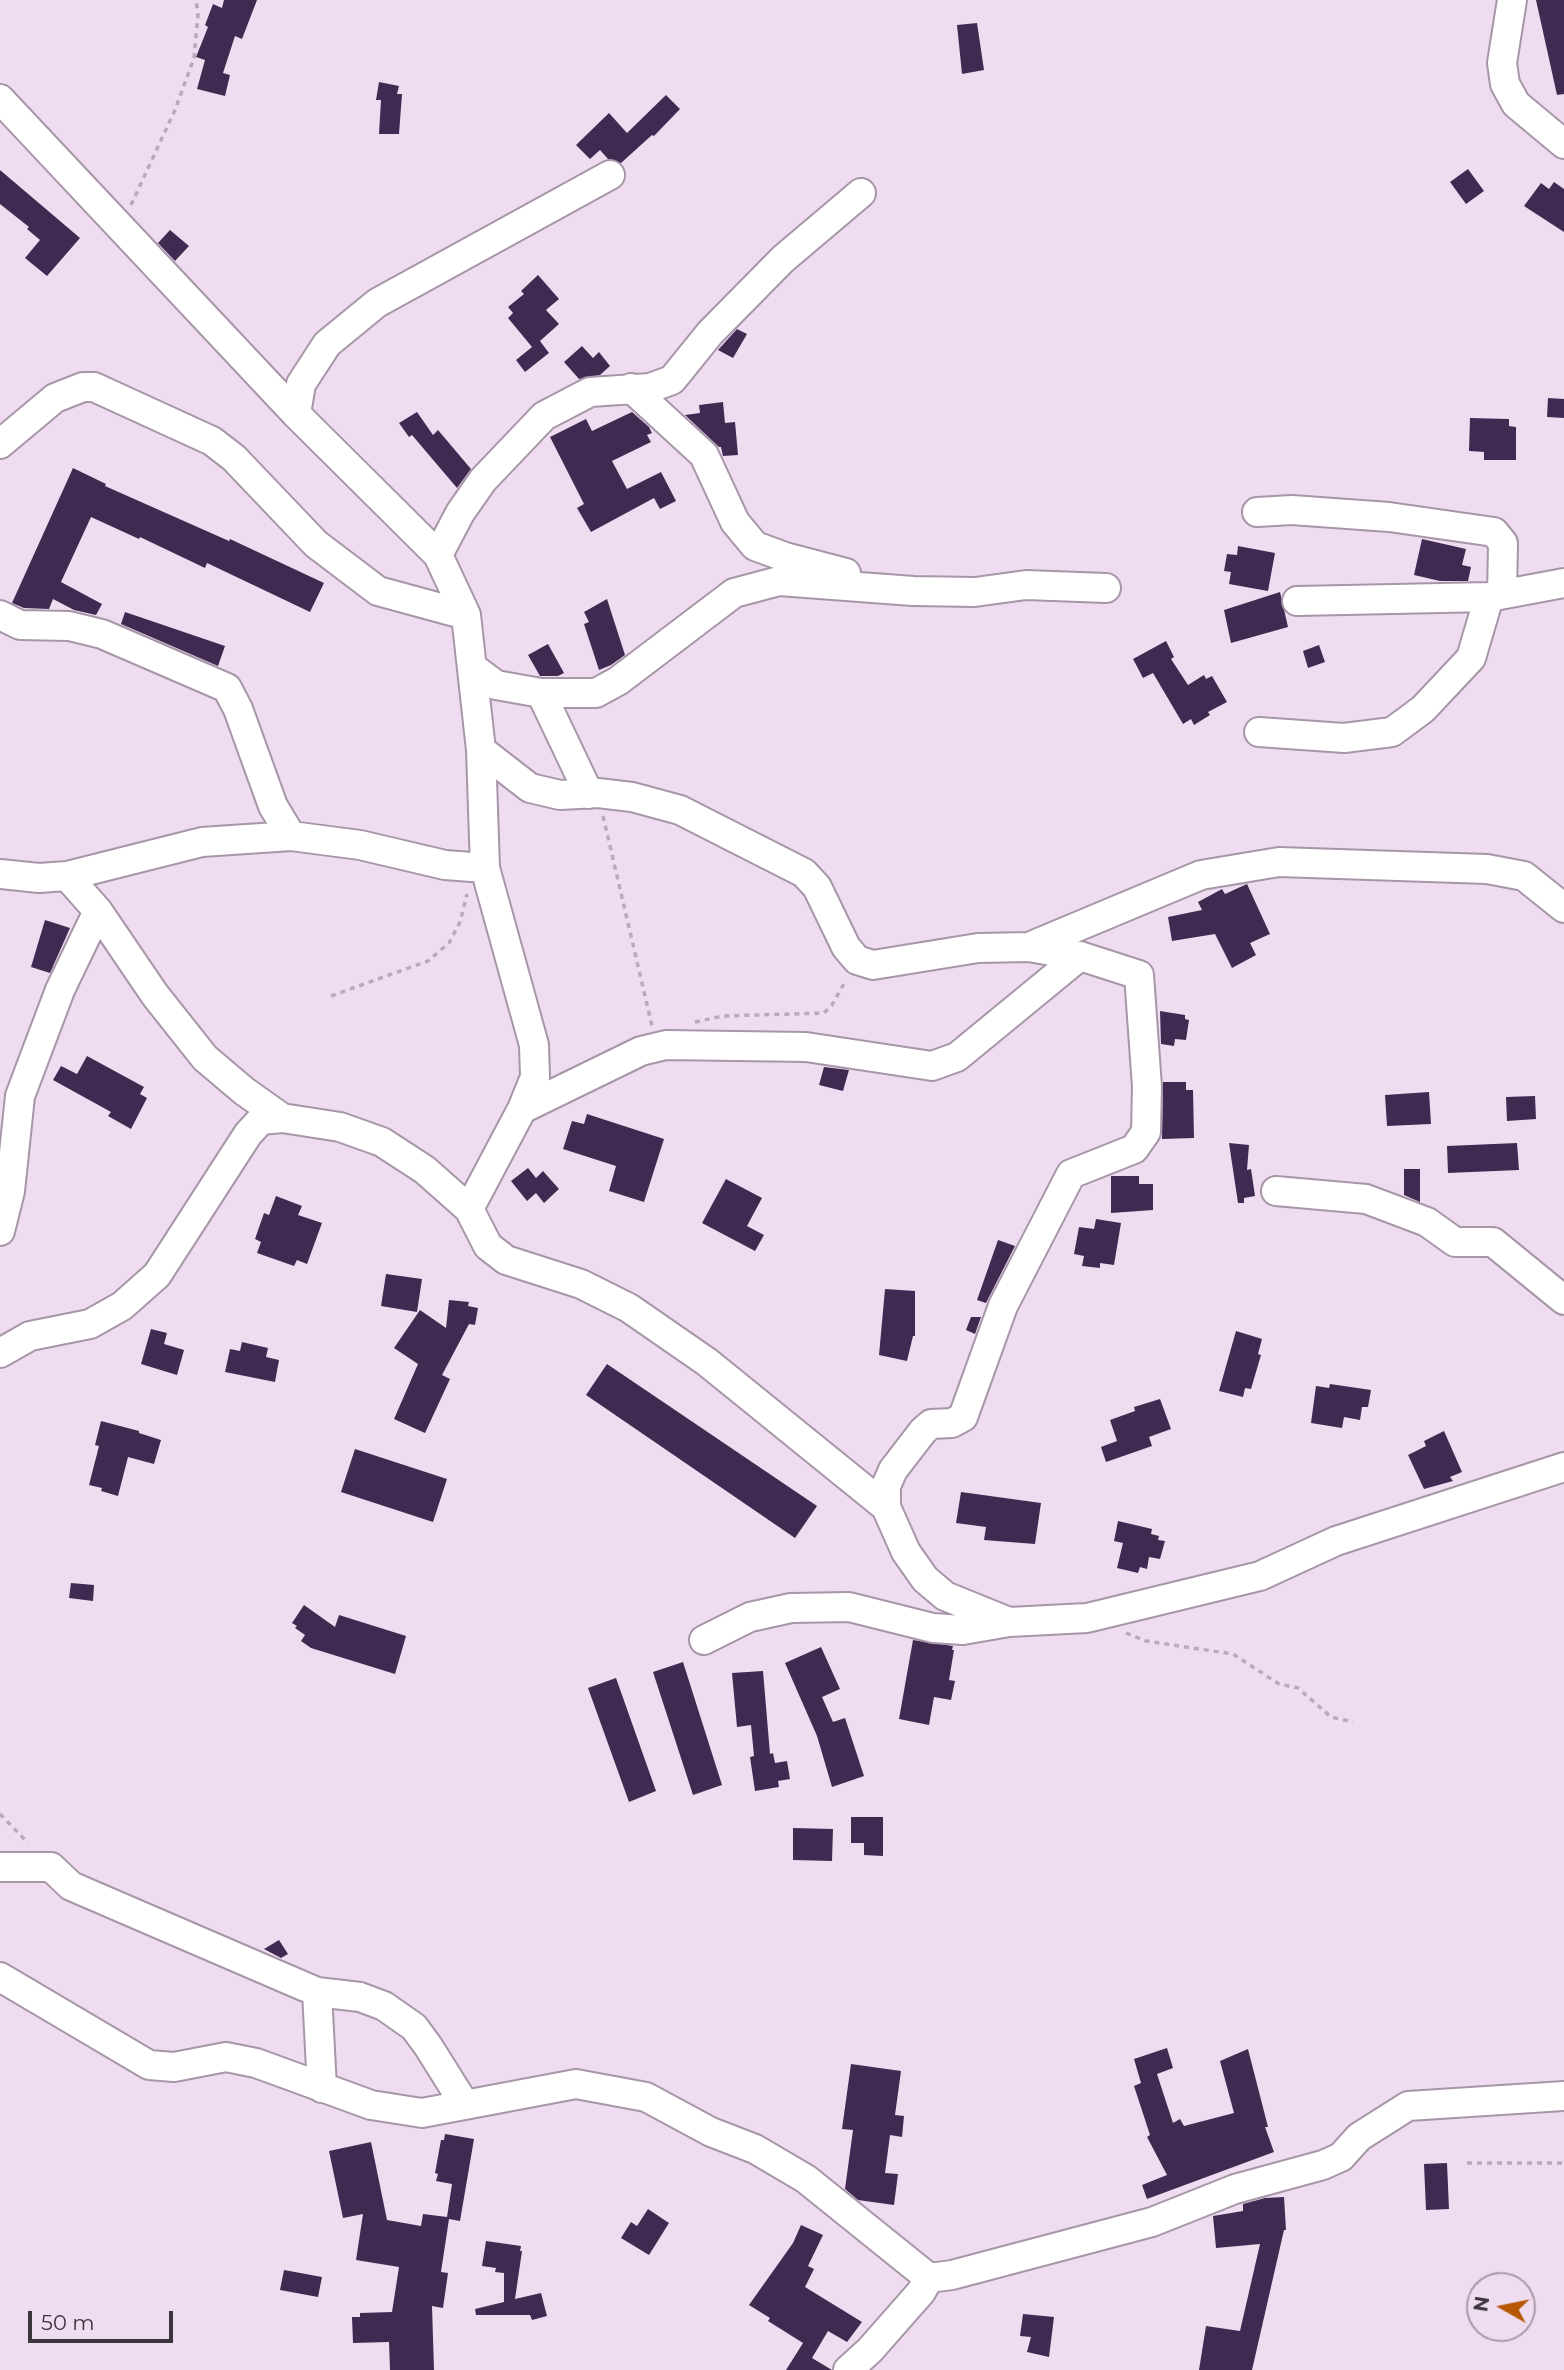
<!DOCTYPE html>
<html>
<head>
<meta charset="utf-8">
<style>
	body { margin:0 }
	#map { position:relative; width:1564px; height:2370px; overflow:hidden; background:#f0dcf1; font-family:Montserrat,sans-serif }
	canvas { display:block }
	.north { position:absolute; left:1466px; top:2272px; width:70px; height:70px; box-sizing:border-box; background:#f0dcf1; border:2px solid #a899a9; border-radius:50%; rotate:279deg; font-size:19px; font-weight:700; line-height:28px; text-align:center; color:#3c353c }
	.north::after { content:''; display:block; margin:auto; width:24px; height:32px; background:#b65806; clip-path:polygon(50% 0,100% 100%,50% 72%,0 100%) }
	.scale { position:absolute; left:28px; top:2311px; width:145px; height:32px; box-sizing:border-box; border:4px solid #3c353c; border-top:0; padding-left:9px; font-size:21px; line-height:24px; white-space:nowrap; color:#3c353c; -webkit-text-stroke:5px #f0dcf1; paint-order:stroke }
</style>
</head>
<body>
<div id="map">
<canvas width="1564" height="2370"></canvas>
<div class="north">N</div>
<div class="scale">50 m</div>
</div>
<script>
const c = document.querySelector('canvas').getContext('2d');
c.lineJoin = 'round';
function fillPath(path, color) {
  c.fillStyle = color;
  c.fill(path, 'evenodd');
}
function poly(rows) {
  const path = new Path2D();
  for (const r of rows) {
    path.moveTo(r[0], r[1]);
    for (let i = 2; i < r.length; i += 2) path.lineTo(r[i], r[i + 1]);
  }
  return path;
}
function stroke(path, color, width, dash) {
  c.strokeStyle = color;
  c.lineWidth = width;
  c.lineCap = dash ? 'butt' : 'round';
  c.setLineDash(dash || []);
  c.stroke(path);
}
const building = poly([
	[224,0,257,0,242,39,235,36,223,73,230,75,225,96,197,89,205,60,196,57,208,27,205,25,213,4,222,8],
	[1536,0,1564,0,1564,94,1557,95],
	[977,23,984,70,962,74,957,25],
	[379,82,399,86,397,94,402,94,399,134,379,134,381,100,376,100],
	[666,95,680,109,654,136,652,135,621,163,608,159,600,150,590,159,576,145,609,113,627,133],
	[1468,169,1484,191,1466,204,1450,182],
	[0,170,80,238,47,276,25,258,40,240,27,229,29,227,0,204],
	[1554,182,1564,189,1564,232,1524,206,1541,183,1549,189],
	[170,230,189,246,175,261,158,243],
	[538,275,559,299,546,310,559,324,540,341,549,353,525,372,516,360,532,347,508,318,513,313,508,307,524,294,521,291],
	[737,329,747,334,733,358,718,350],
	[582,346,593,358,599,352,610,366,600,375,579,379,564,362],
	[1548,398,1564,399,1564,418,1547,417],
	[723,402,725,423,735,422,738,455,723,456,721,447,719,447,685,415,700,413,699,405],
	[417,412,433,435,438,430,471,469,457,488,412,435,409,437,399,423],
	[632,412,649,427,652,433,647,435,651,442,612,461,627,489,661,472,676,501,660,509,654,498,591,532,577,508,584,504,550,437,586,419,592,431],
	[1470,418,1509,419,1509,426,1516,427,1516,460,1484,460,1484,452,1469,451],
	[73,468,106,484,105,486,229,541,230,539,324,583,310,612,207,563,205,568,140,537,139,539,91,517,61,582,102,604,96,615,74,610,53,599,49,609,24,608,12,603],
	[1422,539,1466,549,1462,565,1471,567,1468,581,1440,581,1414,575],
	[1238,546,1275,553,1268,591,1229,584,1231,572,1224,571,1227,554,1237,555],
	[1280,592,1288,627,1231,643,1224,610],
	[607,599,625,655,611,665,599,670,584,624,589,622,584,612],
	[125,612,225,646,218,666,121,624],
	[1166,641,1174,657,1171,659,1188,685,1204,675,1206,679,1212,676,1227,702,1208,712,1210,715,1194,725,1191,719,1183,724,1153,673,1143,678,1133,659],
	[548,644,564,673,558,676,540,676,528,655],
	[1319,645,1325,662,1308,668,1303,651],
	[1247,884,1270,934,1250,943,1256,955,1232,968,1215,934,1172,941,1168,917,1202,910,1198,902,1222,889,1225,894],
	[45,920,70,928,50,973,31,967],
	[1160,1011,1185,1015,1185,1019,1189,1020,1186,1040,1175,1039,1174,1046,1161,1044],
	[87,1056,144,1087,140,1094,147,1098,131,1129,108,1116,111,1112,53,1080,61,1066,77,1074],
	[824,1067,849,1070,843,1091,819,1085],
	[1163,1082,1186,1082,1186,1090,1193,1090,1194,1138,1162,1139],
	[1429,1092,1431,1124,1387,1126,1385,1095],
	[1535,1096,1536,1119,1507,1121,1506,1097],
	[587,1114,664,1139,644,1202,609,1191,616,1166,563,1149,572,1121,584,1124],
	[1229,1143,1249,1145,1247,1170,1251,1169,1255,1196,1244,1198,1244,1203,1238,1203],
	[1517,1143,1519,1170,1448,1173,1447,1146],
	[528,1168,536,1178,543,1171,559,1189,544,1203,536,1193,527,1201,511,1181],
	[1404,1169,1420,1169,1420,1202,1404,1195],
	[1111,1176,1139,1176,1139,1184,1153,1184,1153,1210,1111,1213],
	[726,1179,762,1198,747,1226,764,1235,755,1251,702,1223],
	[276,1196,302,1206,298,1215,322,1223,307,1264,297,1260,294,1266,257,1253,261,1242,255,1239,264,1213,269,1215],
	[1096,1219,1121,1223,1114,1265,1100,1263,1100,1268,1082,1266,1084,1256,1074,1254,1079,1227,1094,1229],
	[998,1240,1015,1246,986,1303,977,1300],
	[386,1274,422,1279,417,1312,381,1306],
	[885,1289,915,1291,915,1336,913,1336,907,1361,879,1355],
	[449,1300,469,1302,468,1306,478,1308,475,1325,469,1324,442,1375,450,1379,425,1433,394,1419,418,1364,394,1348,420,1310,446,1328],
	[971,1317,981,1317,975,1334,966,1330],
	[151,1329,167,1333,164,1344,184,1350,177,1375,141,1364],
	[1236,1331,1262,1339,1258,1354,1261,1355,1251,1389,1245,1388,1243,1397,1219,1391],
	[242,1342,268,1348,266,1357,279,1360,275,1382,225,1372,230,1349,240,1351],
	[607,1364,817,1506,795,1538,586,1395],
	[1330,1384,1371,1390,1368,1407,1362,1407,1360,1420,1344,1417,1342,1428,1311,1423,1316,1386,1329,1388],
	[1160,1399,1171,1429,1149,1437,1152,1446,1106,1462,1101,1447,1117,1441,1110,1420,1135,1411,1134,1407],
	[101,1421,139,1431,139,1433,161,1440,154,1464,128,1457,118,1496,101,1491,102,1488,89,1485,99,1446,95,1445],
	[1444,1431,1462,1472,1450,1477,1453,1481,1424,1489,1408,1455,1426,1446,1424,1441],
	[355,1449,447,1479,433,1522,341,1492],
	[961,1492,1041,1503,1035,1544,984,1540,986,1527,956,1523],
	[1118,1521,1152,1529,1151,1534,1159,1536,1158,1540,1165,1541,1160,1559,1149,1557,1147,1569,1140,1567,1138,1573,1117,1568,1123,1543,1114,1541],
	[71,1583,94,1585,93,1601,69,1598],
	[304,1605,335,1627,339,1615,406,1636,395,1674,311,1648,301,1641,305,1635,295,1628,297,1626,292,1623],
	[913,1640,953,1646,952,1650,954,1650,949,1680,955,1681,951,1700,934,1697,929,1725,899,1719],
	[821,1647,840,1689,822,1697,833,1722,845,1718,864,1776,832,1787,817,1736,785,1663],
	[683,1662,722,1785,693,1795,653,1672],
	[763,1671,770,1754,773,1753,775,1763,787,1761,790,1779,778,1781,779,1787,755,1791,750,1757,754,1756,751,1725,737,1727,732,1673],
	[616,1678,656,1791,629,1802,588,1688],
	[851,1817,883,1817,883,1856,864,1855,864,1843,851,1843],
	[793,1828,833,1829,832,1861,793,1860],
	[279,1940,288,1954,281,1958,264,1949],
	[1167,2048,1173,2068,1157,2074,1173,2123,1180,2119,1184,2126,1234,2113,1220,2061,1248,2049,1268,2127,1265,2127,1274,2152,1147,2199,1142,2185,1167,2175,1147,2137,1150,2135,1134,2086,1141,2083,1134,2059],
	[851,2064,901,2071,895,2115,904,2116,902,2137,890,2135,885,2173,898,2174,894,2205,858,2200,845,2189,853,2130,842,2129],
	[445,2134,474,2139,460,2221,449,2219,441,2272,448,2273,443,2308,432,2306,434,2370,390,2370,389,2342,353,2343,352,2317,360,2317,360,2313,392,2312,399,2267,356,2260,363,2214,343,2218,329,2151,371,2142,387,2220,421,2226,423,2214,447,2217,452,2184,436,2181,438,2174,435,2173,441,2140,444,2140],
	[1447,2163,1449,2209,1426,2210,1424,2164],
	[1284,2197,1286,2230,1284,2230,1252,2370,1199,2370,1206,2326,1240,2331,1260,2244,1216,2248,1213,2216,1243,2211,1243,2204,1265,2198],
	[648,2209,669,2223,649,2255,621,2238,631,2222,637,2226],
	[801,2225,823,2235,808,2266,814,2269,805,2287,862,2322,847,2342,828,2331,812,2358,832,2370,786,2370,803,2343,768,2321,770,2318,749,2305,793,2243],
	[486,2241,521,2246,520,2251,522,2251,515,2299,541,2293,547,2316,532,2320,530,2315,476,2315,475,2309,504,2302,504,2273,495,2272,496,2268,482,2266],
	[284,2270,322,2277,318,2297,280,2290],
	[1023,2314,1054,2317,1049,2357,1027,2352,1031,2337,1020,2336]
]);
const path = poly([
	[131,205,175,110,194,58,198,15,196,0],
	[603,816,652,1026],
	[331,996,428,961,449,943,460,922,467,894],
	[695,1022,723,1016,824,1013,832,1005,846,980],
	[1126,1633,1146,1641,1233,1654,1279,1684,1298,1688,1331,1717,1353,1722],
	[0,1814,28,1843],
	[1467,2163,1564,2163]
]);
const minor = poly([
	[1512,0,1502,63,1505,84,1516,104,1564,144],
	[0,99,296,414,438,555,466,615,481,750,485,868,534,1045,535,1077,522,1109,469,1209],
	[631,388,704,455,735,522,755,546,785,557,846,573],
	[296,414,301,384,327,344,377,303,610,175],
	[0,444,55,398,83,387,94,387,212,441,234,458,316,544,378,591,466,615],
	[1257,512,1292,510,1389,517,1494,532,1503,543,1502,594],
	[438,555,460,513,483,480,544,416,590,392,650,388,672,380,710,333,783,259,861,193],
	[1297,601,1489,597,1564,583],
	[0,615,20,625,69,626,102,634,227,688,238,709,273,806,291,836],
	[472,667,496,685,541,693,596,693,618,681,734,593,779,581,913,591,975,592,1026,585,1106,588],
	[541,693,589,794],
	[1259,732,1344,738,1392,732,1423,709,1471,658,1489,597],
	[481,750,530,788,560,795,598,793,632,797,680,810,804,873,817,887,846,947,857,960,873,965,978,948,1029,947,1080,956,1139,975,1147,1087,1146,1132,1134,1149,1071,1174,1003,1306,963,1417,952,1423,931,1424,923,1431,893,1470,886,1486,886,1507],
	[0,874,39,878,67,876,202,842,291,836,360,845,445,865,485,868],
	[67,876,98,911,155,995,205,1058,244,1091,282,1118],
	[1029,947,1201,875,1279,862,1487,869,1524,876,1564,908],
	[522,1109,641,1051,666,1045,806,1047,932,1066,957,1057,1080,956],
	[1276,1191,1366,1199,1427,1222,1455,1242,1493,1242,1564,1300],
	[0,1231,10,1191,20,1096,60,990,98,911],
	[0,1353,30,1336,90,1324,122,1306,157,1275,248,1134,261,1120,282,1118,340,1127,382,1142,425,1170,469,1209,488,1246,506,1260,581,1284,629,1308,707,1362,886,1507,906,1552,925,1579,945,1596,1009,1622,1087,1618,1260,1576,1336,1541,1564,1467],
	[704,1640,750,1617,791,1608,849,1607,933,1628,963,1630,1009,1622],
	[0,1867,51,1867,71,1886,317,1992,322,2088],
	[0,1977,149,2065,174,2067,226,2057,256,2063,371,2105,422,2113,576,2084,646,2097,711,2132,755,2149,806,2179,929,2278,952,2275,1152,2222,1235,2189,1323,2165,1341,2157,1359,2137,1408,2106,1564,2096],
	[317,1992,360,1997,384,2006,414,2027,428,2046,465,2105],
	[848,2370,870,2350,921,2292,929,2278]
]);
fillPath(building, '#412a52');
stroke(minor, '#a795a8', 32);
stroke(path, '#b9a9ba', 3.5, [5, 5]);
stroke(minor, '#fff', 28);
</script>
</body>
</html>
